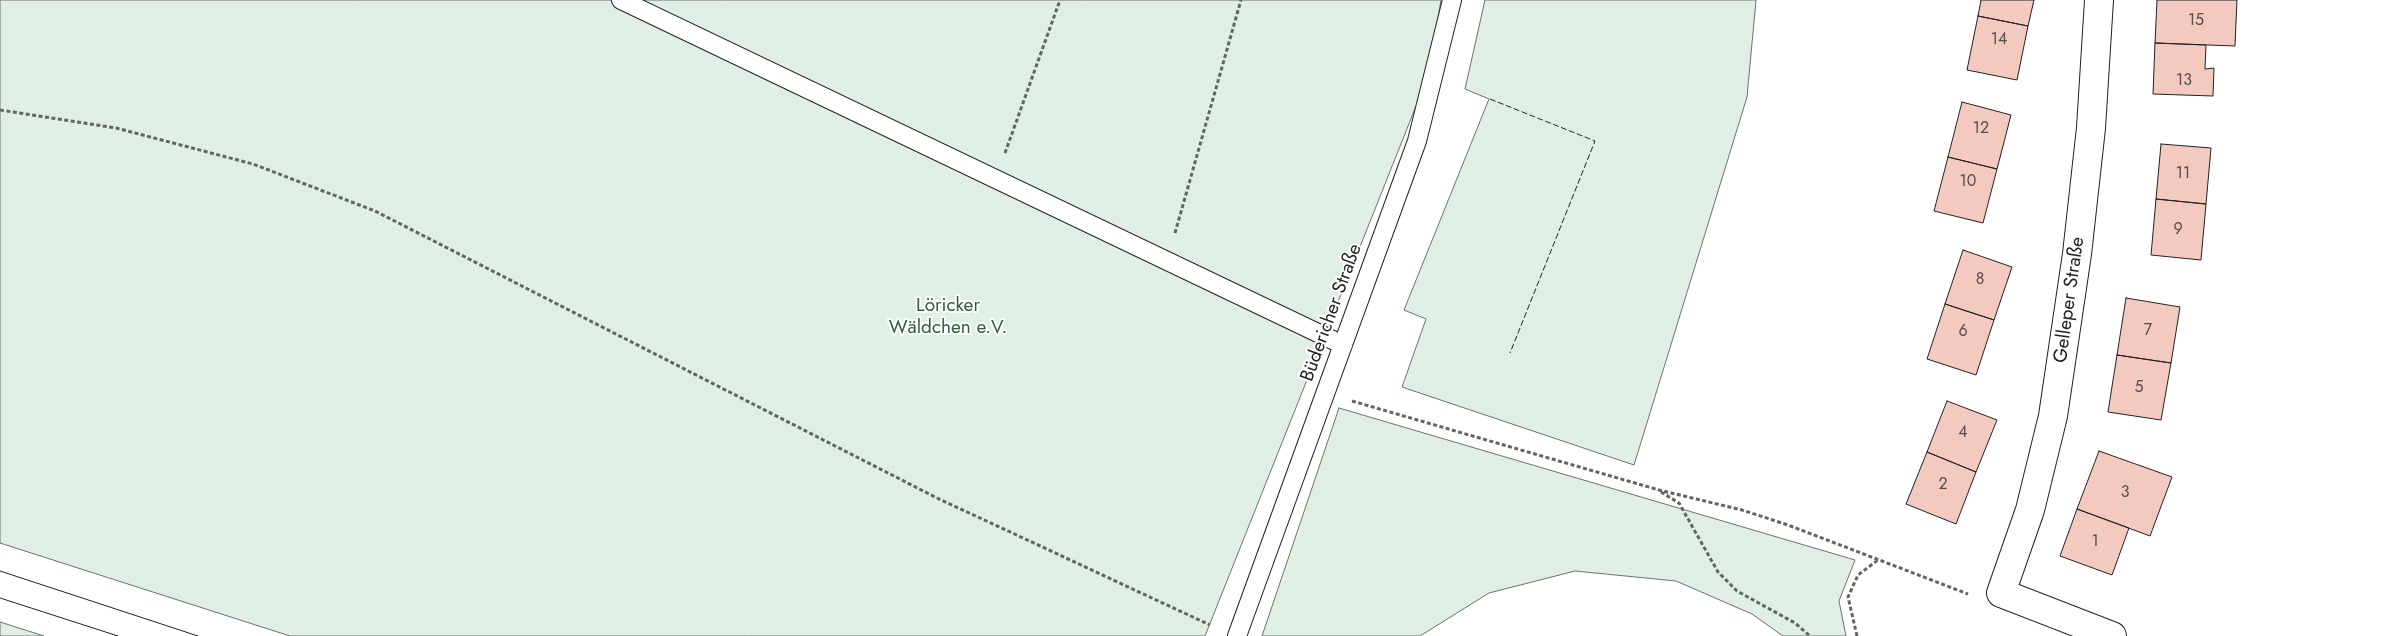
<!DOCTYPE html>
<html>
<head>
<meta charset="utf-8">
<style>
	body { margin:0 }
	canvas { display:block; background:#fff }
</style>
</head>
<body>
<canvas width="2403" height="636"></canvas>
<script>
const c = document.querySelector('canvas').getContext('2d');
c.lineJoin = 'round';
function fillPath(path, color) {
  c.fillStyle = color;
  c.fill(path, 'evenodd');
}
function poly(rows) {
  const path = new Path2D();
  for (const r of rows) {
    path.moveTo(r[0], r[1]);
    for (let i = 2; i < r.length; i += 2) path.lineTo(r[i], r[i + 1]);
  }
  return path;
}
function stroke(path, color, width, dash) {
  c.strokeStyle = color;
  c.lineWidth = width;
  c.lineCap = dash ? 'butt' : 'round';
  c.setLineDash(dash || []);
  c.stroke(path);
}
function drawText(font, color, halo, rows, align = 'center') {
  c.font = font + ' Jost,sans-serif';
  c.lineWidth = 4;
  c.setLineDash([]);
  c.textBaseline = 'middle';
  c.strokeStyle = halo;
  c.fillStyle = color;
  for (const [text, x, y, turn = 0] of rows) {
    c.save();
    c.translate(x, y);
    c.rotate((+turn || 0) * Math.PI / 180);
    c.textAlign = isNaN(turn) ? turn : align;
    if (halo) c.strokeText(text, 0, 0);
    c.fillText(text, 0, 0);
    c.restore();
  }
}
const green = poly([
	[0,0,1441,0,1428,76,1205,636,290,636,0,543,0,0],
	[1485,0,1756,0,1747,97,1634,465,1402,387,1426,319,1404,310,1489,99,1465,89,1485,0],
	[1339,408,1855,560,1839,601,1846,636,1783,636,1752,614,1676,581,1575,571,1489,593,1420,636,1262,636,1339,408],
	[0,622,44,636,0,636,0,622]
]);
const building = poly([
	[1981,0,2034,0,2028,26,1978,16,1981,0],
	[2157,0,2237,0,2235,46,2155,43,2157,0],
	[1978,16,2028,26,2017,80,1967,70,1978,16],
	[2155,43,2206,45,2205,69,2214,68,2213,96,2153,94,2155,43],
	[1962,102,2011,115,1997,169,1948,157,1962,102],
	[2161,144,2211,148,2206,204,2156,199,2161,144],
	[1948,157,1997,169,1983,223,1934,211,1948,157],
	[2156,199,2206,204,2201,260,2151,255,2156,199],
	[1963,250,2012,267,1994,320,1945,304,1963,250],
	[2126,298,2180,307,2171,363,2117,355,2126,298],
	[1945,304,1994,320,1976,375,1927,359,1945,304],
	[2117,355,2171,363,2161,420,2108,412,2117,355],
	[1947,401,1997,420,1976,472,1927,452,1947,401],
	[2099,451,2172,477,2150,536,2077,509,2099,451],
	[1927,452,1976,472,1956,524,1906,504,1927,452],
	[2077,509,2129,528,2112,575,2060,556,2077,509]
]);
const path = poly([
	[0,110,116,128,253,164,375,211,937,498,1210,625],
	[1005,153,1060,0],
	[1175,233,1241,0],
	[1352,401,1659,490,1742,510,1788,525,1968,594],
	[1661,492,1679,503,1718,572,1737,591,1795,623,1810,636],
	[1857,636,1848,597,1858,575,1878,560]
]);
const service = poly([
	[621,0,1343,345],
	[1237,636,1417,141,1452,0]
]);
const minor = poly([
	[2099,0,2091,128,2077,254,2053,416,2030,510,2001,593,2112,636]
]);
const tram = poly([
	[0,571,198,636],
	[0,598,118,636]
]);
const fence = poly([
	[1490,99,1595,141,1510,353]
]);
const numberNames = [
	["15",2196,21],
	["14",1999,40],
	["13",2184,81],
	["12",1981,129],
	["11",2183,174],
	["10",1968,182],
	["9",2178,230],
	["8",1980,280],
	["7",2148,331],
	["6",1963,332],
	["5",2139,388],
	["4",1963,433],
	["2",1943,485],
	["3",2125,493],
	["1",2095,542]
];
const streetNames = [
	["Gelleper Straße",2070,300,-82],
	["Büdericher Straße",1332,313,-70]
];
const parkNames = [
	["Löricker",948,306],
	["Wäldchen e.V.",948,328]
];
fillPath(green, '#e0efe3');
stroke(green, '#6f6f6f', 1);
fillPath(building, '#f3c9c0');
stroke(building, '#222', 1);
stroke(service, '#222', 20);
stroke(minor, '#222', 30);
stroke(path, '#646464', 3, [4, 2.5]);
stroke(service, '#fff', 18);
stroke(minor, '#fff', 28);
stroke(tram, '#222', 1);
stroke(fence, '#222', 1, [6, 2.5]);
drawText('16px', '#564c4a', null, numberNames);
drawText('19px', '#222', '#fff', streetNames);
drawText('19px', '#2f5e38', '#fff', parkNames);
</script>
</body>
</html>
